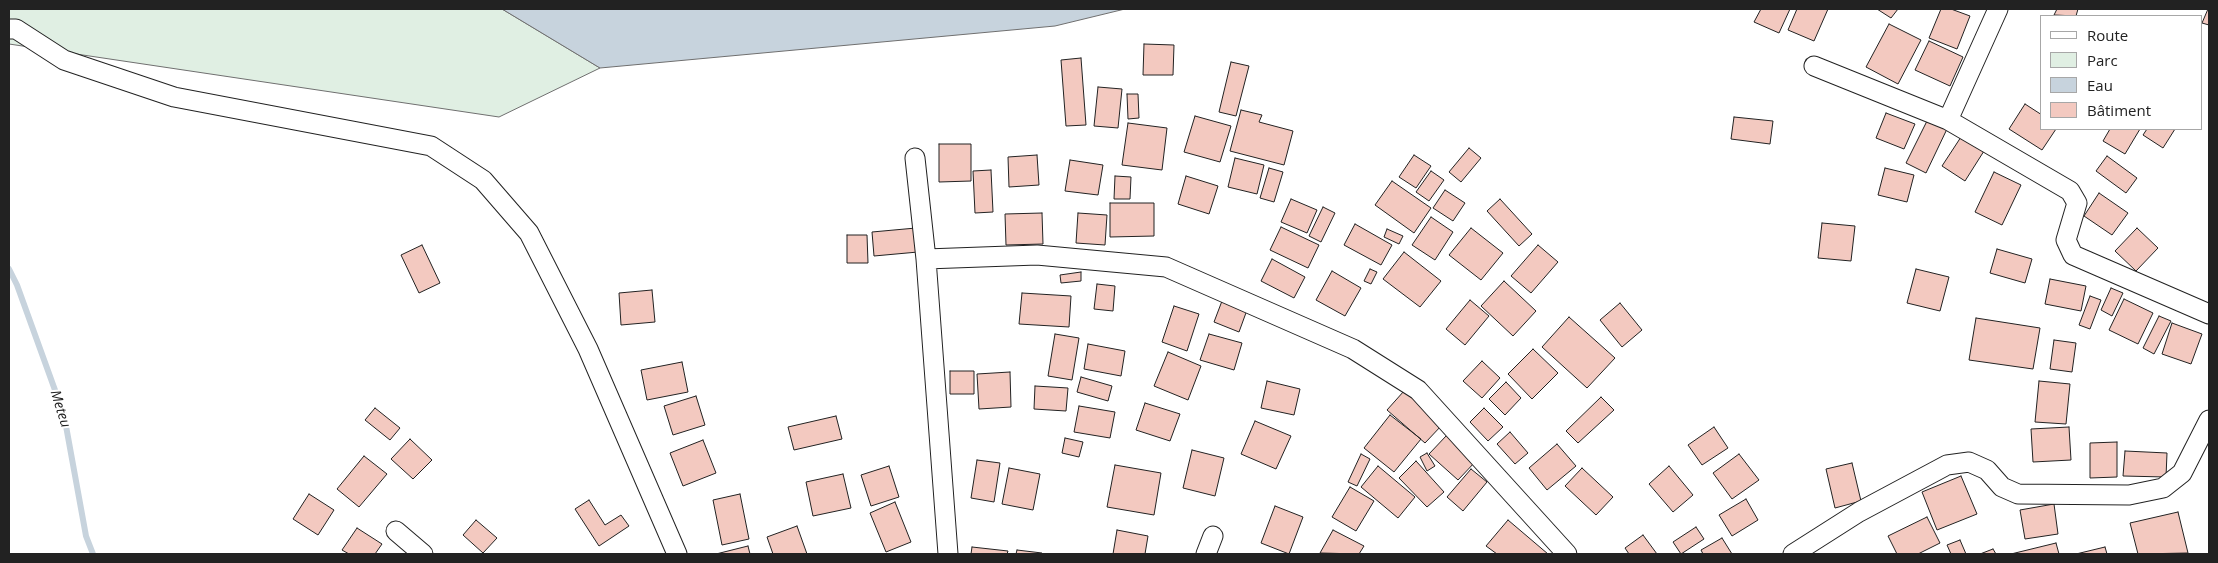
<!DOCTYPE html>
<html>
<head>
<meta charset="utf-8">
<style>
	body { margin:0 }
	#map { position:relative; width:2218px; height:563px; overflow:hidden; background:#fff; font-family:"Open Sans",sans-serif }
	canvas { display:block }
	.frame { position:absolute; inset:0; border:10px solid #222; pointer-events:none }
	.legend { position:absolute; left:2040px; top:15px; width:162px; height:115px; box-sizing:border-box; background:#fff; border:1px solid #a7a7a7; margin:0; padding:6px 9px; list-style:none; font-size:15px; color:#222 }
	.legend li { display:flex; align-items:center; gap:10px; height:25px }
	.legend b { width:25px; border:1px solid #a7a7a7 }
</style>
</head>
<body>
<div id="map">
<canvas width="2218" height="563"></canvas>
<div class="frame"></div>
<ul class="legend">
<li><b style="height:6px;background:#fff"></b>Route</li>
<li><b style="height:14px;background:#e0efe3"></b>Parc</li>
<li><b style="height:14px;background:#c7d3dd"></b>Eau</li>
<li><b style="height:14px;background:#f3c9c0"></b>Bâtiment</li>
</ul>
</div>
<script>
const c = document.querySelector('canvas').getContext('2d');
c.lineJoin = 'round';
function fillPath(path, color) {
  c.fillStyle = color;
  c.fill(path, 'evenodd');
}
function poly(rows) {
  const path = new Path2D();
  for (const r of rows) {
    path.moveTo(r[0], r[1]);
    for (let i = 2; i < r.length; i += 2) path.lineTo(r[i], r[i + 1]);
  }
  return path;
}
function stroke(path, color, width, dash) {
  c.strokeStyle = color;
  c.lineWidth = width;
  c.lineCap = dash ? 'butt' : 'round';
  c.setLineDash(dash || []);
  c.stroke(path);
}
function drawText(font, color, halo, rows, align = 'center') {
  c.font = font + ' "Open Sans",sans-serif';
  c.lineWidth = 4;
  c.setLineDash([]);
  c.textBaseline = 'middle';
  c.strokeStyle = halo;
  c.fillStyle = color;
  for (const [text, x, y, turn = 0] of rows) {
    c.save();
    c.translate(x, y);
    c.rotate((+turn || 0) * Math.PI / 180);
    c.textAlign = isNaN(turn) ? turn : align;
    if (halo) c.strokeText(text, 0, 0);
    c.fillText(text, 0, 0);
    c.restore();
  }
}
const green = poly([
	[9,9,502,9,600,68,499,117,9,44,9,9]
]);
const water = poly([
	[502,9,1125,9,1055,26,600,68,502,9]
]);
const stream = poly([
	[9,269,17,285,64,415,86,536,93,554]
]);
const building = poly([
	[1761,9,1790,9,1779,33,1754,22,1761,9],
	[1797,9,1828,9,1814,41,1788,30,1797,9],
	[1877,9,1898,9,1891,18,1877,9],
	[1941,9,1951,9,1970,16,1957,49,1929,38,1941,9],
	[2057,9,2078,9,2076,16,2054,15,2057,9],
	[2208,9,2209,9,2209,25,2202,23,2208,9],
	[1889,24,1921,40,1898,84,1866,67,1889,24],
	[1929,41,1963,57,1950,86,1915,70,1929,41],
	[1144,44,1174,45,1173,75,1143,75,1144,44],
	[1081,58,1086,125,1066,126,1061,60,1081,58],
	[1231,62,1249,66,1236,116,1219,112,1231,62],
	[1098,87,1122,89,1118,128,1094,126,1098,87],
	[1127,94,1138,94,1139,118,1128,119,1127,94],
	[2025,104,2042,115,2042,129,2056,129,2042,150,2009,129,2025,104],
	[1241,110,1262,115,1259,122,1293,131,1284,165,1230,151,1241,110],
	[1886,113,1915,124,1904,149,1876,138,1886,113],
	[1195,116,1231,126,1220,162,1184,152,1195,116],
	[1734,117,1773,121,1770,144,1731,139,1734,117],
	[1928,119,1947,129,1926,173,1906,163,1928,119],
	[1128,123,1167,128,1162,170,1122,165,1128,123],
	[2110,129,2140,129,2125,154,2103,141,2110,129],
	[2147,129,2175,129,2163,148,2143,135,2147,129],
	[1961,137,1984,151,1965,181,1942,166,1961,137],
	[939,144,971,144,971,181,939,182,939,144],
	[1469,148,1481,158,1461,182,1449,172,1469,148],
	[1037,155,1039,185,1009,187,1008,157,1037,155],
	[1414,155,1431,166,1416,188,1399,177,1414,155],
	[2107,156,2137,178,2126,193,2096,171,2107,156],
	[1235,158,1264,165,1257,194,1228,187,1235,158],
	[1070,160,1103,165,1098,195,1065,191,1070,160],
	[1269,168,1283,172,1274,202,1260,198,1269,168],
	[1885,168,1914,175,1907,202,1878,195,1885,168],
	[991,170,993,212,975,213,973,171,991,170],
	[1431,171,1444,180,1429,201,1416,192,1431,171],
	[1994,172,2021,185,2002,225,1975,212,1994,172],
	[1115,176,1131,177,1130,199,1114,199,1115,176],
	[1186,176,1218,186,1209,214,1178,204,1186,176],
	[1392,181,1431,208,1414,233,1375,205,1392,181],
	[1445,190,1465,203,1453,221,1433,208,1445,190],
	[2099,193,2128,213,2112,235,2084,216,2099,193],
	[1291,199,1317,210,1307,233,1281,222,1291,199],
	[1500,199,1532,234,1519,246,1487,211,1500,199],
	[1110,203,1154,203,1154,236,1110,237,1110,203],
	[1323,207,1335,213,1321,242,1309,236,1323,207],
	[1042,213,1043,244,1006,245,1005,214,1042,213],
	[1078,213,1107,215,1105,245,1076,243,1078,213],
	[1431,217,1453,232,1435,260,1412,245,1431,217],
	[1822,223,1855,226,1851,261,1818,258,1822,223],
	[1355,224,1392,245,1381,265,1344,245,1355,224],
	[1281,227,1319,245,1308,268,1270,250,1281,227],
	[916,228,918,252,874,256,872,232,916,228],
	[1471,228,1503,253,1481,280,1449,255,1471,228],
	[2137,228,2158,248,2136,271,2115,251,2137,228],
	[1387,229,1403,236,1399,244,1384,237,1387,229],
	[847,235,867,235,868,263,847,263,847,235],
	[422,245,440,283,419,293,401,255,422,245],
	[1538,245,1558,262,1531,293,1511,276,1538,245],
	[1997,249,2032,259,2025,283,1990,273,1997,249],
	[1404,252,1441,281,1420,307,1383,279,1404,252],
	[1272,259,1305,277,1294,298,1261,281,1272,259],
	[1370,269,1377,272,1371,284,1364,281,1370,269],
	[1916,269,1949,277,1940,311,1907,303,1916,269],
	[1332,271,1361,288,1345,316,1316,300,1332,271],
	[1081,272,1081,281,1061,283,1060,275,1081,272],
	[2050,279,2086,286,2081,311,2045,304,2050,279],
	[1504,281,1536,311,1513,336,1481,306,1504,281],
	[1097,284,1115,286,1113,311,1094,309,1097,284],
	[2111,288,2123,293,2112,316,2101,310,2111,288],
	[652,290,655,322,621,325,619,293,652,290],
	[1022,293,1071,296,1069,327,1019,324,1022,293],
	[2090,296,2101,300,2090,329,2079,325,2090,296],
	[2124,299,2153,313,2138,344,2109,330,2124,299],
	[1470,300,1489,316,1465,345,1446,329,1470,300],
	[1222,301,1247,310,1239,332,1214,322,1222,301],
	[1620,303,1642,330,1622,347,1600,320,1620,303],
	[1174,306,1199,314,1187,351,1162,342,1174,306],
	[2159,316,2171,321,2154,354,2143,348,2159,316],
	[1569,317,1615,358,1587,388,1542,347,1569,317],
	[1976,318,2040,328,2033,369,1969,360,1976,318],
	[2172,323,2202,334,2191,364,2162,354,2172,323],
	[1055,334,1079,338,1072,380,1048,376,1055,334],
	[1209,334,1242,343,1234,370,1200,360,1209,334],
	[2054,340,2076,343,2072,372,2050,369,2054,340],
	[1088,344,1125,351,1121,376,1084,369,1088,344],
	[1533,349,1558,373,1532,399,1508,374,1533,349],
	[1168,352,1201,366,1188,400,1154,386,1168,352],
	[1482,361,1500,378,1482,398,1463,381,1482,361],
	[682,362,688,392,647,400,641,370,682,362],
	[950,371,974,371,974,394,950,394,950,371],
	[1010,372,1011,407,979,409,977,374,1010,372],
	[1081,377,1112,386,1108,401,1077,392,1081,377],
	[1267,381,1300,389,1294,415,1261,408,1267,381],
	[2039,381,2070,384,2066,424,2035,422,2039,381],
	[1506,382,1521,398,1505,415,1489,399,1506,382],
	[1035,386,1068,388,1066,411,1034,409,1035,386],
	[1404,391,1442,425,1425,443,1387,410,1404,391],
	[696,396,705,425,673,435,664,406,696,396],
	[1601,397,1614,410,1578,443,1566,431,1601,397],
	[1145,403,1180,414,1170,441,1136,430,1145,403],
	[1079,406,1115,412,1110,438,1074,432,1079,406],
	[375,408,400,428,390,440,365,420,375,408],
	[1484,408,1503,427,1488,441,1470,422,1484,408],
	[1390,415,1421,439,1394,472,1364,448,1390,415],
	[836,416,842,439,794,450,788,427,836,416],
	[1255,421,1291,436,1276,469,1241,454,1255,421],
	[1714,427,1728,448,1702,465,1688,445,1714,427],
	[2069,427,2071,460,2033,462,2031,429,2069,427],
	[1510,432,1528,453,1515,464,1497,444,1510,432],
	[1447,435,1476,461,1458,480,1429,454,1447,435],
	[1065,438,1083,442,1079,457,1062,453,1065,438],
	[410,439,432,460,413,479,391,459,410,439],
	[703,440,716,473,683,486,670,453,703,440],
	[2117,442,2117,477,2090,478,2090,443,2117,442],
	[1557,444,1576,466,1547,490,1529,468,1557,444],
	[1192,450,1224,458,1215,496,1183,488,1192,450],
	[2125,451,2167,453,2166,477,2123,476,2125,451],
	[1427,453,1435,466,1427,471,1420,457,1427,453],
	[1361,454,1370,459,1357,486,1348,482,1361,454],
	[1739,454,1759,480,1732,499,1713,473,1739,454],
	[364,456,387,474,359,507,337,489,364,456],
	[977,460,1000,463,994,502,971,498,977,460],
	[1416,461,1444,492,1427,507,1399,478,1416,461],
	[1852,463,1861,501,1835,508,1826,469,1852,463],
	[1115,465,1161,473,1154,515,1107,507,1115,465],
	[889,466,899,497,871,506,861,475,889,466],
	[1378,466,1415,497,1398,518,1361,487,1378,466],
	[1669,466,1693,495,1673,512,1649,484,1669,466],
	[1009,468,1040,474,1033,510,1002,504,1009,468],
	[1582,468,1613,497,1596,515,1565,486,1582,468],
	[1471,469,1487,482,1463,511,1447,497,1471,469],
	[843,474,851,508,813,516,806,482,843,474],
	[1961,476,1977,514,1937,530,1922,492,1961,476],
	[1350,487,1374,501,1356,531,1332,517,1350,487],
	[309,494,334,510,318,535,293,519,309,494],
	[740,494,749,539,722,545,713,500,740,494],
	[1746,499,1758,520,1732,536,1719,515,1746,499],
	[589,500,605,525,621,515,629,526,599,546,575,509,589,500],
	[895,502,911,542,886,552,870,513,895,502],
	[2054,504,2058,534,2025,539,2020,510,2054,504],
	[1275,506,1303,517,1289,554,1261,543,1275,506],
	[2178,512,2188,553,2138,554,2130,523,2178,512],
	[1927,517,1940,543,1918,554,1897,554,1888,536,1927,517],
	[476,520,497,538,483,553,463,535,476,520],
	[1508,520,1548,554,1497,554,1486,546,1508,520],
	[797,526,807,554,773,554,767,537,797,526],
	[1696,527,1704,539,1681,554,1673,542,1696,527],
	[357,528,382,544,375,554,349,554,342,550,357,528],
	[1117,530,1148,536,1145,554,1113,554,1117,530],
	[1333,530,1364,546,1359,554,1320,553,1333,530],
	[1643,535,1657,554,1629,554,1625,548,1643,535],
	[1722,538,1732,554,1703,554,1701,550,1722,538],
	[1960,540,1966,554,1951,554,1947,545,1960,540],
	[2056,543,2059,554,2011,554,2056,543],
	[748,546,750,554,716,554,748,546],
	[972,547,1008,551,1007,554,971,554,972,547],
	[2105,547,2107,554,2076,554,2105,547],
	[1993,549,1996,554,1980,554,1993,549],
	[1017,550,1042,553,1041,554,1016,554,1017,550]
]);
const street = poly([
	[9,29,16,29,64,60,174,97,431,146,483,180,529,233,588,349,677,554],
	[1814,66,1948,120,2070,191,2077,203,2066,240,2073,255,2209,314],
	[1948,120,1998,9],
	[915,158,926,259,948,554],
	[926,259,1037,255,1166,267,1353,349,1418,390,1567,554],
	[396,531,423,554],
	[1206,554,1213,536],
	[1793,554,1859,512,1947,465,1969,462,1987,470,2002,487,2018,494,2129,495,2163,488,2182,473,2209,420]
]);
const waterNames = [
	["Meteu",60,409,73]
];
fillPath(green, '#e0efe3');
stroke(green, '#6f6f6f', 1);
fillPath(water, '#c7d3dd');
stroke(water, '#6f6f6f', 1);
stroke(stream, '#c7d3dd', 6);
fillPath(building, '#f3c9c0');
stroke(building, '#222', 1);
stroke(street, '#222', 21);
stroke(street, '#fff', 19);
drawText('italic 14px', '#222', '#fff', waterNames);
</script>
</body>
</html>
